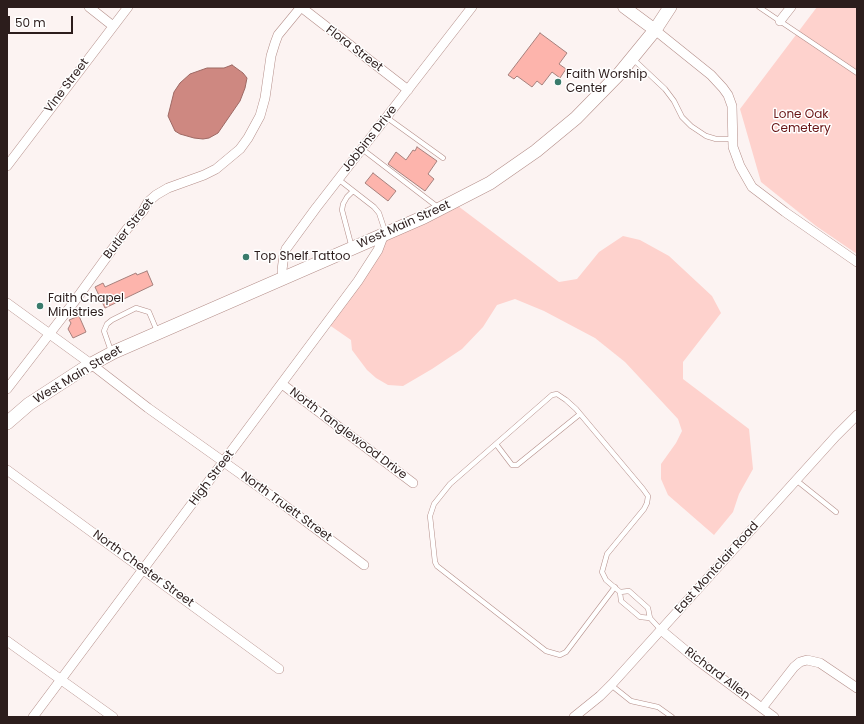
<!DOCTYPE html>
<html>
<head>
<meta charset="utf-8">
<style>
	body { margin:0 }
	#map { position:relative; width:864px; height:724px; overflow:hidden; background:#fcf3f2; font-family:Poppins,sans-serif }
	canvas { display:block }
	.frame { position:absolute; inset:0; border:8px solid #2c1d1c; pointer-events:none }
	.scale { position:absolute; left:8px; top:16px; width:65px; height:18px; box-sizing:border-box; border:2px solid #2c1d1c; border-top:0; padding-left:5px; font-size:12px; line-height:14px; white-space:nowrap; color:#2c1d1c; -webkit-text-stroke:3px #fff; paint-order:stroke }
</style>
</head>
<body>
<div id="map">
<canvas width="864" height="724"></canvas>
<div class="frame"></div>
<div class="scale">50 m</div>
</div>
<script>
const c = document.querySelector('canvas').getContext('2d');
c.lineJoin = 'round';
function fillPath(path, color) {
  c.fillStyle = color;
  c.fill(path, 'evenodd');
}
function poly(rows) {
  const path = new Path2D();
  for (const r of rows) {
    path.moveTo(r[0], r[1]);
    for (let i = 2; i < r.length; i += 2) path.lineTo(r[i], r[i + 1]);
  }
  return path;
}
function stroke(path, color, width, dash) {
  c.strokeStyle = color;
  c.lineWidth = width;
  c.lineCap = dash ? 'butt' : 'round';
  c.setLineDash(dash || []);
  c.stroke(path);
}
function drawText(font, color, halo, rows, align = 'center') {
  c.font = font + ' Poppins,sans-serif';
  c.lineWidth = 3;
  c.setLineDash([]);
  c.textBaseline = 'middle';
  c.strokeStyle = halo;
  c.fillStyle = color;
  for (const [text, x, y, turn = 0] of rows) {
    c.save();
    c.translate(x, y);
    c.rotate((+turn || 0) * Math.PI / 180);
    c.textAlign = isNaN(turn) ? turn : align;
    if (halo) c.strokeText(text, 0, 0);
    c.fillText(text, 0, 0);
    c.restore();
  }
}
const green = poly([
	[817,7,857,7,857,254,816,226,761,182,740,109],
	[458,206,559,282,577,279,599,252,623,236,640,240,669,256,712,296,721,313,683,362,683,379,749,429,753,469,739,494,733,512,714,535,668,495,661,479,661,464,676,443,682,431,678,419,625,362,595,338,544,311,515,299,497,305,483,327,462,349,432,369,403,386,388,385,376,378,367,370,352,350,351,340,325,322,381,241]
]);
const water = poly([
	[232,65,243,73,247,78,245,88,240,101,218,133,209,138,203,139,194,138,180,134,175,131,168,116,174,92,180,83,190,74,207,68,224,68,232,65]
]);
const building = poly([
	[540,33,567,53,559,64,566,69,560,78,552,72,542,85,537,81,532,87,517,76,514,79,508,75,540,33],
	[417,147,437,161,428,174,434,179,425,191,388,164,396,152,406,160,413,150,415,151,417,147],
	[373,173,396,191,388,201,365,183,373,173],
	[147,271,153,285,105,308,95,287,103,283,105,287,136,273,137,275,147,271],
	[79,316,86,332,73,338,68,329,71,323,69,320,79,316]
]);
const service = poly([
	[759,7,857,73],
	[633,59,665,89,674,101,682,117,691,126,706,136,716,139,733,139],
	[386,117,443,158],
	[362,149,439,208],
	[338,179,374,207,379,213,385,231],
	[352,248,342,210,343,204,347,197,353,191],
	[111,351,104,331,107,324,112,320,136,308,149,312,157,331],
	[496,444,512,465,517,465,580,414],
	[796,480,836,512],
	[615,587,566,652,560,655,546,651,437,566,435,562,430,516,434,504,450,484,552,395,557,394,566,400,576,409,643,489,648,496,647,503,644,509,607,554,602,572,606,580,620,592],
	[650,618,640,617,621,601,620,592,629,591,648,608,650,618,661,630],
	[611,685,631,701,658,707,672,717]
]);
const minor = poly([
	[89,7,113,26],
	[301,7,408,90],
	[780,21,791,7],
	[655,30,711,75,723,88,728,95,732,106,733,147,740,166,752,187,785,212,857,262],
	[7,166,128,7],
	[283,277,282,270,284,255,286,249,316,208,472,7],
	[7,303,91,364,148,408,280,502,364,565],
	[282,384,413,483],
	[7,389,74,302,127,229,143,211,148,202,156,195,168,188,204,175,216,169,240,149,248,138,260,116,265,98,271,56,275,43,278,35,301,7],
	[7,470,279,669],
	[661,630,697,660,774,717],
	[7,641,113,717],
	[762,708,794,667,800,662,807,660,820,663,857,688],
	[33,717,358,281,378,250,384,234],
	[574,717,600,696,612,684,836,436,857,415]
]);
const tertiary = poly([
	[624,7,655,30]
]);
const secondary = poly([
	[7,423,29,404,86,367,114,352,424,217,490,183,536,151,576,118,619,74,655,30,670,7]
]);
const markers = [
	[558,82,4,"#3a7b6c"],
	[246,257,4,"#3a7b6c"],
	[40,306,4,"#3a7b6c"]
];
const streetNames = [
	["Flora Street",354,49,37],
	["Vine Street",67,86,-53],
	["Jobbins Drive",370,139,-52],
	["West Main Street",404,225,-24],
	["Butler Street",129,229,-52],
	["West Main Street",78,375,-31],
	["North Tanglewood Drive",348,434,37],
	["High Street",212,478,-53],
	["North Truett Street",286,507,36],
	["East Montclair Road",717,568,-48],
	["North Chester Street",143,569,36],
	["Richard Allen",717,674,37]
];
const poiNames = [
	["Faith Worship",566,75],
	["Center",566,89],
	["Top Shelf Tattoo",254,257],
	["Faith Chapel",48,299],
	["Ministries",48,313]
];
const parkNames = [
	["Lone Oak",801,115],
	["Cemetery",801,129]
];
fillPath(green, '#fed2cd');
fillPath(water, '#ce8881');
stroke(water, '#9d6863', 1);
fillPath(building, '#fdb4ac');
stroke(building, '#a6807c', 1);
stroke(service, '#b48e89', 5.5);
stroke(minor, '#b48e89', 10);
stroke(tertiary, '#b48e89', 13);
stroke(secondary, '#b48e89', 14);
stroke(service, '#fff', 4.5);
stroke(minor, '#fff', 9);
stroke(tertiary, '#fff', 12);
stroke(secondary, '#fff', 13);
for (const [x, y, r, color] of markers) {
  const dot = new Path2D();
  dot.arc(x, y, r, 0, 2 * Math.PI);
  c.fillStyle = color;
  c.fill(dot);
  stroke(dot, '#fff', 1.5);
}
drawText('12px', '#2c1d1c', '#fff', streetNames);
drawText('12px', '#2c1d1c', '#fff', poiNames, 'left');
drawText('12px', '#681515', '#fff', parkNames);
</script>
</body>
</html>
